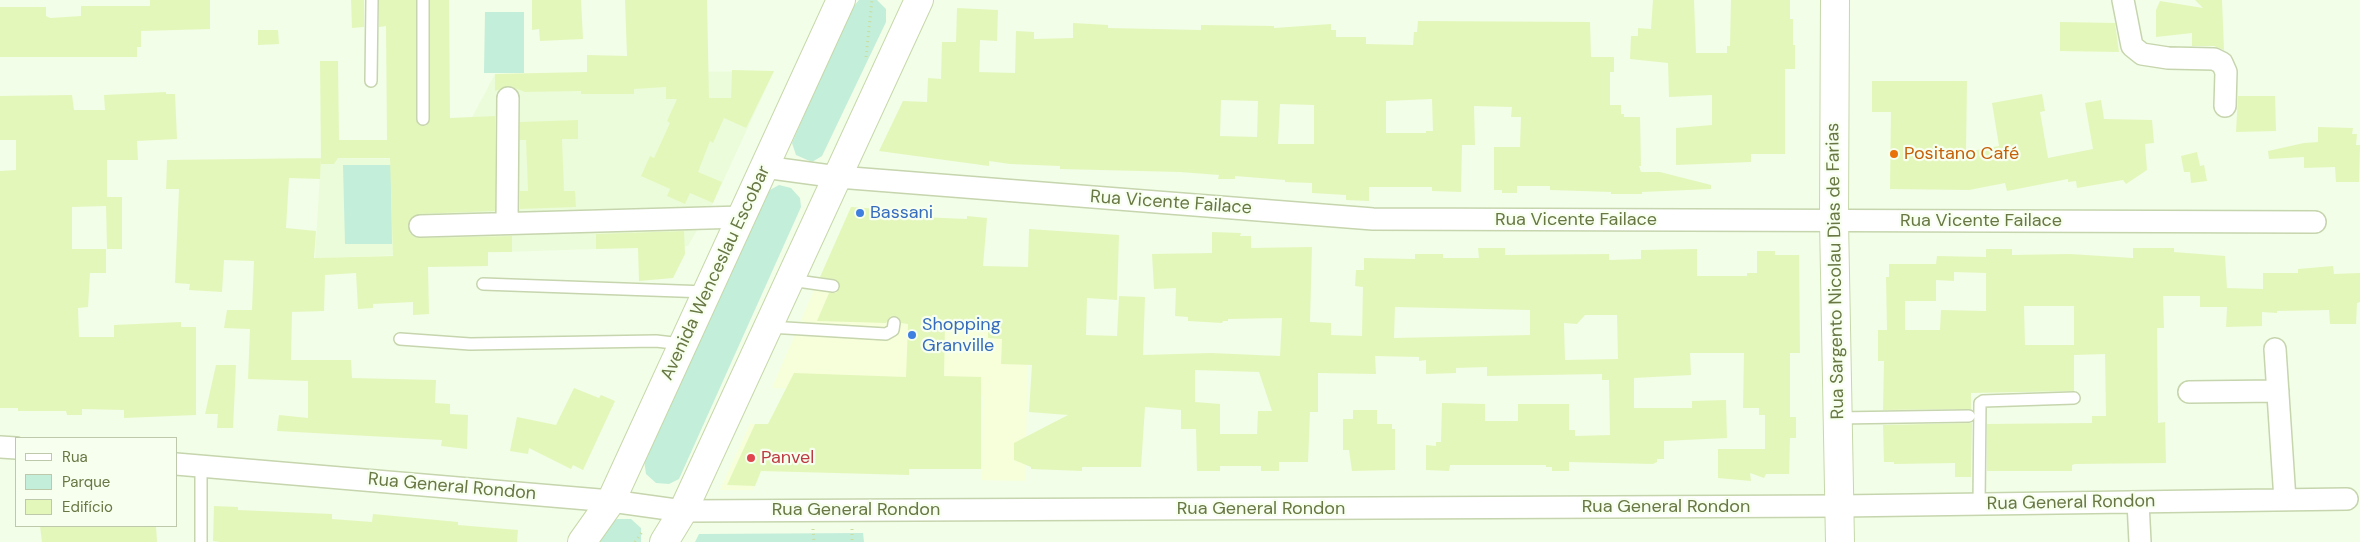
<!DOCTYPE html>
<html>
<head>
<meta charset="utf-8">
<style>
	body { margin:0 }
	#map { position:relative; width:2360px; height:542px; overflow:hidden; background:#f2fee7; font-family:"DM Sans",sans-serif }
	canvas { display:block }
	.legend { position:absolute; left:15px; top:437px; width:162px; height:90px; box-sizing:border-box; background:#f7ffef; border:1px solid #bec9ab; margin:0; padding:6px 9px; list-style:none; font-size:15px; color:#687744 }
	.legend li { display:flex; align-items:center; gap:10px; height:25px }
	.legend b { width:25px; border:1px solid #bec9ab }
</style>
</head>
<body>
<div id="map">
<canvas width="2360" height="542"></canvas>
<ul class="legend">
<li><b style="height:6px;background:#fff"></b>Rua</li>
<li><b style="height:14px;background:#c3eeda"></b>Parque</li>
<li><b style="height:14px;background:#e4f7bb"></b>Edifício</li>
</ul>
</div>
<script>
const c = document.querySelector('canvas').getContext('2d');
c.lineJoin = 'round';
function fillPath(path, color) {
  c.fillStyle = color;
  c.fill(path, 'evenodd');
}
function poly(rows) {
  const path = new Path2D();
  for (const r of rows) {
    path.moveTo(r[0], r[1]);
    for (let i = 2; i < r.length; i += 2) path.lineTo(r[i], r[i + 1]);
  }
  return path;
}
function stroke(path, color, width, dash) {
  c.strokeStyle = color;
  c.lineWidth = width;
  c.lineCap = dash ? 'butt' : 'round';
  c.setLineDash(dash || []);
  c.stroke(path);
}
function drawText(font, color, halo, rows, align = 'center') {
  c.font = font + ' "DM Sans",sans-serif';
  c.lineWidth = 4.5;
  c.setLineDash([]);
  c.textBaseline = 'middle';
  c.strokeStyle = halo;
  c.fillStyle = color;
  for (const [text, x, y, turn = 0] of rows) {
    c.save();
    c.translate(x, y);
    c.rotate((+turn || 0) * Math.PI / 180);
    c.textAlign = isNaN(turn) ? turn : align;
    if (halo) c.strokeText(text, 0, 0);
    c.fillText(text, 0, 0);
    c.restore();
  }
}
const residential = poly([
	[774,71,713,203,688,246,315,258,321,158,450,159,495,74]
]);
const commercial = poly([
	[820,276,1030,282,1025,481,982,480,983,396,772,388],
	[750,424,781,424,753,490,720,490]
]);
const green = poly([
	[859,0,877,0,886,9,886,22,822,156,812,162,796,155,792,143,849,12],
	[485,12,524,12,524,73,484,73],
	[343,165,391,165,392,244,345,244],
	[779,185,791,188,800,198,801,207,679,479,669,484,656,483,646,474,644,460,768,191],
	[617,519,631,519,641,528,641,542,598,542,611,523],
	[863,533,864,542,695,542,699,534]
]);
const building = poly([
	[150,0,210,0,210,29,141,31,141,47,137,47,137,57,0,57,0,7,46,7,46,16,50,18,81,16,81,6,150,6],
	[351,0,364,0,364,27,352,28],
	[379,0,416,0,417,123,426,126,430,119,430,0,449,0,450,118,495,116,495,211,419,214,409,221,409,232,414,237,420,238,512,236,512,252,488,252,488,266,428,267,429,314,413,315,413,302,373,304,373,308,358,309,356,273,325,275,324,311,292,312,291,360,351,360,352,378,436,380,435,403,450,404,450,414,468,415,467,449,441,446,442,440,277,431,279,415,308,418,308,381,248,379,250,329,224,328,227,310,252,310,254,261,224,260,222,292,189,290,190,284,175,283,179,189,166,189,167,160,321,158,320,179,289,178,286,228,316,231,314,258,393,256,390,158,338,158,334,164,321,164,320,61,338,61,339,140,387,140,386,26,379,27],
	[532,0,581,0,583,39,540,41,539,29,532,30],
	[625,0,707,0,709,98,731,98,732,70,774,71,746,128,724,118,713,143,710,141,698,172,722,182,713,203,690,193,685,204,667,196,670,189,641,176,650,156,654,158,670,123,667,121,677,99,666,99,666,87,634,89,634,94,581,94,581,91,525,92,509,86,495,91,495,74,587,72,587,55,627,56],
	[1653,0,1694,0,1696,53,1727,53,1727,46,1730,46,1731,0,1790,0,1790,19,1793,19,1793,45,1795,45,1795,69,1785,69,1785,154,1751,154,1751,162,1676,165,1676,128,1712,125,1712,95,1669,97,1668,63,1630,59,1631,36,1638,36,1638,28,1651,29],
	[2195,0,2222,0,2224,50,2214,46,2192,46,2192,33,2156,37,2156,10,2160,1,2203,8],
	[957,8,998,10,997,41,980,40,979,72,1015,73,1016,31,1034,32,1034,39,1073,38,1073,23,1108,25,1108,28,1201,30,1201,25,1274,26,1274,28,1331,24,1331,30,1336,30,1336,37,1366,37,1366,44,1413,45,1414,32,1417,32,1418,21,1590,22,1591,57,1614,57,1614,72,1610,72,1610,105,1621,105,1621,114,1624,114,1624,117,1640,117,1641,166,1639,166,1641,172,1660,172,1711,185,1711,189,1642,192,1642,194,1611,194,1611,192,1550,190,1550,186,1517,186,1517,193,1502,193,1502,190,1494,190,1494,147,1520,147,1521,117,1511,117,1512,107,1474,106,1475,145,1462,145,1461,192,1432,191,1432,187,1369,187,1369,201,1346,200,1346,195,1312,193,1312,183,1285,182,1285,180,1235,176,1235,179,1218,179,1219,175,1180,172,1060,169,1060,166,1010,164,989,161,989,166,879,151,903,101,927,102,928,78,941,79,942,42,956,42],
	[1432,99,1433,131,1426,131,1426,133,1386,133,1386,101],
	[1221,100,1258,101,1257,137,1220,136],
	[1280,104,1314,105,1314,144,1278,144],
	[2060,22,2115,23,2119,52,2060,51],
	[258,30,278,30,279,44,258,45],
	[1872,81,1967,81,1966,152,1999,146,1992,103,2042,94,2045,111,2040,112,2048,158,2093,149,2085,103,2101,100,2104,119,2152,120,2154,143,2145,144,2147,170,2126,184,2123,180,2077,188,2076,181,2068,182,2068,179,2007,191,2005,183,1969,190,1890,189,1891,112,1872,112],
	[166,92,166,94,175,94,177,139,137,141,138,160,107,160,107,197,122,197,122,249,107,249,106,206,72,207,72,249,106,249,106,273,90,273,88,307,78,308,79,337,114,337,114,325,181,322,181,327,196,327,196,415,124,418,124,410,82,409,82,415,67,415,66,411,18,411,18,408,0,408,0,171,16,170,16,140,0,140,0,96,72,95,74,110,105,110,104,95],
	[2238,96,2275,96,2276,131,2236,132],
	[578,120,578,139,562,139,564,191,575,191,576,207,520,209,520,191,528,191,526,140,520,140,520,122],
	[2318,127,2353,128,2352,134,2357,134,2356,145,2360,145,2359,182,2336,182,2335,167,2304,168,2304,157,2269,159,2268,151,2304,143,2318,142],
	[2197,152,2200,166,2204,165,2207,181,2191,183,2190,172,2184,172,2181,156],
	[851,207,924,212,921,217,967,219,967,216,987,218,983,266,1028,267,1029,229,1119,235,1117,300,1087,298,1086,335,1117,336,1119,296,1145,297,1143,355,1211,353,1280,356,1282,318,1228,319,1228,321,1223,321,1222,323,1188,321,1188,317,1175,316,1176,288,1154,289,1152,254,1212,253,1212,232,1241,233,1240,236,1251,236,1251,248,1312,247,1310,322,1331,323,1331,335,1362,336,1363,287,1355,286,1356,270,1364,270,1364,258,1415,259,1415,254,1443,254,1443,258,1479,258,1478,248,1505,248,1505,255,1609,254,1609,260,1641,259,1641,250,1697,249,1697,276,1747,276,1747,273,1757,273,1757,251,1775,251,1775,255,1799,255,1800,353,1790,353,1790,417,1796,417,1796,438,1790,438,1789,474,1766,474,1764,478,1750,473,1751,481,1718,478,1718,449,1765,449,1765,415,1759,415,1759,408,1743,408,1744,353,1690,353,1691,375,1634,378,1634,408,1692,408,1692,401,1726,400,1727,438,1664,441,1664,459,1657,459,1657,462,1653,464,1569,462,1569,471,1552,471,1552,467,1546,467,1546,465,1450,465,1449,471,1426,470,1426,445,1436,446,1436,442,1441,442,1442,403,1485,404,1485,421,1518,421,1518,404,1569,404,1569,430,1575,430,1575,436,1610,435,1609,380,1602,380,1602,374,1487,376,1487,367,1456,368,1456,373,1426,374,1426,360,1419,361,1419,357,1375,356,1376,374,1318,373,1318,412,1310,412,1308,462,1279,462,1279,471,1261,471,1261,466,1220,466,1220,471,1197,471,1196,429,1181,429,1181,410,1145,407,1141,467,1082,467,1082,471,1031,469,1031,467,1014,460,1014,443,1068,415,1029,412,1032,365,1001,364,1002,339,988,338,988,325,945,324,944,376,981,377,981,469,909,469,909,475,761,471,755,486,727,485,755,424,768,424,794,373,906,377,908,324,901,323,898,317,891,316,886,323,817,321,829,293,836,293,840,288,837,280,820,277],
	[1395,307,1530,310,1530,335,1394,338],
	[1585,315,1617,315,1618,359,1565,360,1564,323,1577,324],
	[1195,370,1259,372,1272,411,1258,411,1257,434,1220,434,1220,404,1195,402],
	[684,231,685,254,673,278,639,281,638,248,596,249,596,234],
	[2133,248,2174,248,2174,252,2225,256,2227,288,2263,289,2263,273,2298,273,2298,269,2333,266,2334,274,2360,273,2360,302,2357,303,2356,324,2330,324,2329,310,2277,311,2277,313,2262,312,2262,326,2226,327,2227,307,2200,307,2200,296,2163,296,2164,328,2157,328,2158,423,2165,422,2166,463,2075,464,2072,465,2072,471,1987,471,1987,424,2092,423,2092,416,2106,416,2105,354,2074,355,2074,391,1971,393,1971,409,1883,410,1884,361,1878,361,1878,330,1887,330,1886,277,1889,277,1889,264,1936,264,1937,256,1986,257,1986,249,2012,249,2012,255,2070,254,2133,258],
	[1954,272,1986,273,1986,311,1941,310,1940,330,1905,330,1905,301,1936,301,1936,280,1954,281],
	[2024,306,2074,306,2074,345,2025,345],
	[216,365,236,365,233,428,217,428,218,414,205,414],
	[574,388,599,398,601,395,615,401,583,470,573,465,571,469,529,448,528,454,510,451,517,417,556,425],
	[1353,410,1377,410,1377,424,1392,424,1392,429,1395,429,1395,470,1352,471,1349,450,1343,450,1343,419,1353,419],
	[1972,423,1971,477,1955,477,1955,463,1894,464,1894,462,1884,462,1883,425],
	[214,506,238,507,238,510,332,514,332,519,372,522,373,514,458,522,458,525,518,530,517,542,220,542,213,541],
	[40,526,156,526,157,542,42,542]
]);
const path = poly([
	[866,57,872,0],
	[813,529,814,542],
	[852,529,852,542],
	[635,542,642,532]
]);
const service = poly([
	[423,0,423,119],
	[371,81,372,0],
	[790,280,833,286],
	[483,284,707,292],
	[769,327,886,334,893,330,894,323],
	[400,339,470,344,656,341,682,344],
	[1838,418,1969,416],
	[1979,504,1980,403,1983,401,2074,398],
	[201,542,201,466]
]);
const minor = poly([
	[2123,0,2132,46,2142,54,2168,58,2214,59,2222,63,2226,72,2225,106],
	[764,167,838,177,1373,219,2315,222],
	[507,223,508,98],
	[420,226,742,217],
	[2275,349,2285,500],
	[2189,392,2278,391],
	[0,447,16,448],
	[176,464,611,501,683,511,1840,506,2347,499],
	[2138,502,2140,542]
]);
const secondary = poly([
	[1835,0,1834,220,1840,542],
	[582,542,611,501,841,0],
	[664,542,683,511,919,0]
]);
const markers = [
	[1894,154,5,"#e8710a"],
	[860,213,5,"#3f7fe0"],
	[912,335,5,"#3f7fe0"],
	[751,458,5,"#e0444e"]
];
const foodNames = [
	["Positano Café",1904,154]
];
const streetNames = [
	["Rua Vicente Failace",1171,203,4],
	["Rua Vicente Failace",1576,220],
	["Rua Vicente Failace",1981,221],
	["Rua Sargento Nicolau Dias de Farias",1836,271,-91],
	["Avenida Wenceslau Escobar",716,273,-65],
	["Rua General Rondon",452,487,5],
	["Rua General Rondon",2071,503,-1],
	["Rua General Rondon",1666,507],
	["Rua General Rondon",1261,509],
	["Rua General Rondon",856,510]
];
const shopNames = [
	["Bassani",870,213],
	["Shopping",922,325],
	["Granville",922,346]
];
const healthNames = [
	["Panvel",761,458]
];
fillPath(residential, '#ebfcda');
fillPath(commercial, '#f7ffda');
fillPath(green, '#c3eeda');
fillPath(building, '#e4f7bb');
stroke(service, '#c6d5ad', 14);
stroke(minor, '#c6d5ad', 24);
stroke(secondary, '#c7d8aa', 30);
stroke(path, '#c9dd9d', 3, [1, 4]);
stroke(service, '#fff', 11);
stroke(minor, '#fff', 21);
stroke(secondary, '#fff', 28);
for (const [x, y, r, color] of markers) {
  const dot = new Path2D();
  dot.arc(x, y, r, 0, 2 * Math.PI);
  c.fillStyle = color;
  c.fill(dot);
  stroke(dot, '#f7ffef', 2);
}
drawText('18px', '#c56008', '#f7ffef', foodNames, 'left');
drawText('18px', '#687744', '#f7ffef', streetNames);
drawText('18px', '#366cbe', '#f7ffef', shopNames, 'left');
drawText('18px', '#be3a42', '#f7ffef', healthNames, 'left');
</script>
</body>
</html>
